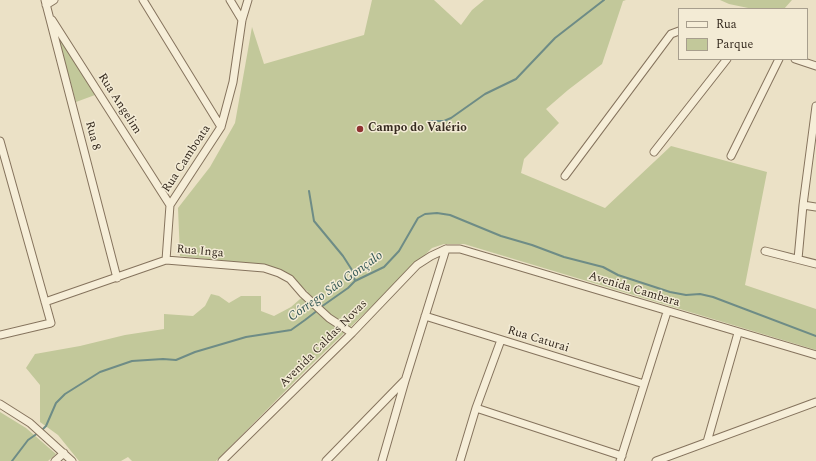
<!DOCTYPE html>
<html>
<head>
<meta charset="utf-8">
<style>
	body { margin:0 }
	#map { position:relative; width:816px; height:461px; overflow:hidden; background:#ebe1c6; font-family:Spectral,serif }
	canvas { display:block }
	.legend { position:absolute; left:678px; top:8px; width:130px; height:52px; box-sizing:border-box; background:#f3ebd5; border:1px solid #a79e8d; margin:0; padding:5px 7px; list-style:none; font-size:12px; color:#362b20 }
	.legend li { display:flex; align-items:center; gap:8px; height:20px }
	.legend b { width:20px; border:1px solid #a79e8d }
</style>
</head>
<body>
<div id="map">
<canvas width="816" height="461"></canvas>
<ul class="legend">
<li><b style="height:5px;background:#f6eed8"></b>Rua</li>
<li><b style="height:11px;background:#c2c89a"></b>Parque</li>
</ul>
</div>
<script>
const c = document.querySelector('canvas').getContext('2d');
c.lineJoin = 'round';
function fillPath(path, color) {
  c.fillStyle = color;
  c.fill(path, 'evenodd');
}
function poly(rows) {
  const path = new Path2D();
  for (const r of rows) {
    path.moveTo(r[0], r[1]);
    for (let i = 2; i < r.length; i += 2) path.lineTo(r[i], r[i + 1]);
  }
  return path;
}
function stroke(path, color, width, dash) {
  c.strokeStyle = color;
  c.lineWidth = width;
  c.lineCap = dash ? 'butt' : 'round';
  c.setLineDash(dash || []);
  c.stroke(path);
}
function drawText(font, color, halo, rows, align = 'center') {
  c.font = font + ' Spectral,serif';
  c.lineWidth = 3;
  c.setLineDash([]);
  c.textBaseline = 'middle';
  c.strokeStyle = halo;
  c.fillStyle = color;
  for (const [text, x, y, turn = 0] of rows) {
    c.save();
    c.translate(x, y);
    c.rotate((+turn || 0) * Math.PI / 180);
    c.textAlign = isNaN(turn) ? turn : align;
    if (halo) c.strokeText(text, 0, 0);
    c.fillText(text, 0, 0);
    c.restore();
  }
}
const green = poly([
	[372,0,434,0,461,25,472,10,484,0,626,0,623,1,602,64,568,90,546,109,559,123,524,159,521,173,605,208,671,146,767,172,745,285,816,309,816,350,464,244,444,244,432,248,309,367,216,461,132,461,128,457,121,461,79,461,58,435,40,422,40,385,26,368,35,354,80,346,125,335,164,329,164,314,193,316,205,306,211,294,219,296,229,303,241,296,261,296,261,311,274,316,291,307,308,292,286,273,270,266,180,256,178,208,210,167,235,123,252,27,264,64,364,35],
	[720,0,792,0,784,9,753,9,729,4],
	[57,34,95,95,76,102],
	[0,412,26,428,56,454,48,461,0,461]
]);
const stream = poly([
	[429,121,444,121,451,118,485,94,516,79,555,38,604,0],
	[309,191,314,221,343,256,352,270,355,281],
	[321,307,348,288,355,281,384,267,399,251,418,218,425,214,437,213,450,215,501,236,532,245,564,257,603,267,618,275,670,292,686,295,700,294,713,297,816,336],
	[42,430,46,426,56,403,65,394,100,372,132,361,163,359,176,360,195,352,246,337,291,330,305,320,318,310],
	[12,461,28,440,38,433]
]);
const minor = poly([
	[45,0,117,278],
	[143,0,221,127],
	[230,0,242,20],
	[46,5,54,0],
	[52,20,170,205],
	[795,59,816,66],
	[0,141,51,323,0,335],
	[654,152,727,59],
	[731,156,779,59],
	[565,176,671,34,679,31],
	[803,205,816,207],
	[765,251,816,264],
	[798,259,803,205,816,106],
	[166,260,170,205,221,127,233,82,242,20,248,0],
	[45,302,166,260,264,268,279,273,290,279,303,294,329,318,352,333],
	[425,316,644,384],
	[0,404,30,423,72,461],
	[476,408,622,456],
	[707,442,738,333],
	[55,461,64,453],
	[222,461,352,333,417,265,431,256,446,249,460,249,816,355],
	[326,461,404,381],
	[382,461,405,381,446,249],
	[460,461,476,408,501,340],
	[620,461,667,312],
	[656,461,816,402]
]);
const markers = [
	[360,129,4,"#903231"]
];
const streetNames = [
	["Rua Angelim",119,104,57],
	["Rua 8",92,136,75],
	["Rua Camboata",187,159,-57],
	["Rua Inga",200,252,5],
	["Avenida Cambara",634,290,17],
	["Rua Caturai",538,340,17],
	["Avenida Caldas Novas",324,344,-45]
];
const poiNames = [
	["Campo do Valério",368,129]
];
const waterNames = [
	["Córrego São Gonçalo",336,287,-35]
];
fillPath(green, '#c2c89a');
stroke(stream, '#6e8c86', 2);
stroke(minor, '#85735d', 9);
stroke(minor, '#f6eed8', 7);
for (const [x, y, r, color] of markers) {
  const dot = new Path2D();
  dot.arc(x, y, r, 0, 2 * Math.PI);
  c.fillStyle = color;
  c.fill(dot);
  stroke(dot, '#f3ebd5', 1.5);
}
drawText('12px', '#362b20', '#f3ebd5', streetNames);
drawText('bold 12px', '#362b20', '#f3ebd5', poiNames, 'left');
drawText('italic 13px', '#305553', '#f3ebd5', waterNames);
</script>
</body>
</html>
